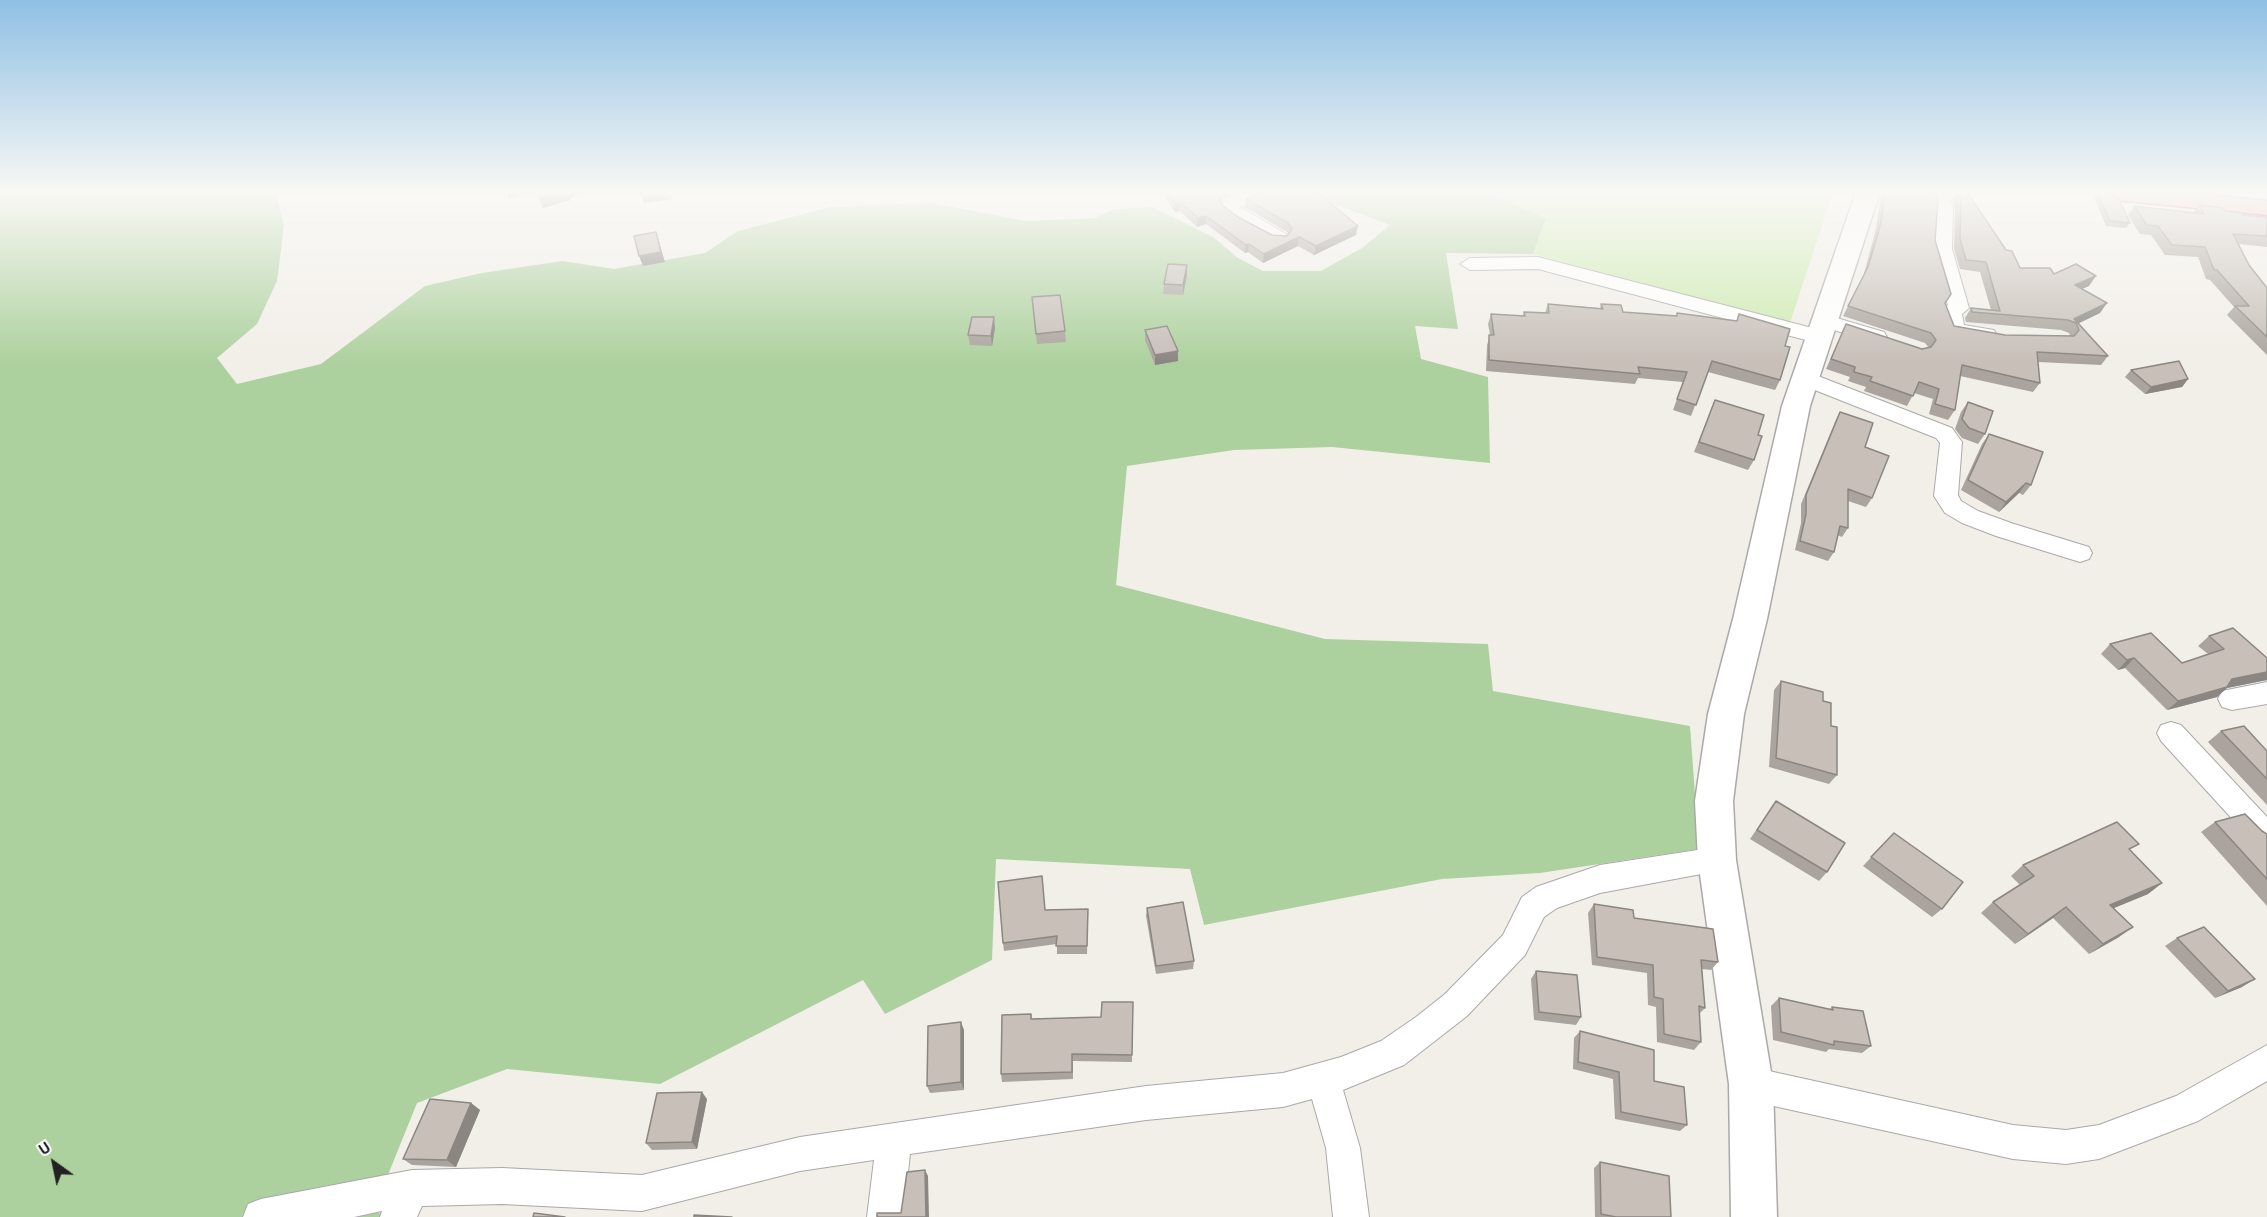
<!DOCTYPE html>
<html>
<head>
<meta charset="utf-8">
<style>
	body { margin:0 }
	#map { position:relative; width:2267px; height:1217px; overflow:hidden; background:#f2efe9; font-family:"Titillium Web",sans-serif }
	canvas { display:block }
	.north { position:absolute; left:24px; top:1133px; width:60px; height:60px; -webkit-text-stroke:4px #fff; paint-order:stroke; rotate:327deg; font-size:16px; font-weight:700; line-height:24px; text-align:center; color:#222 }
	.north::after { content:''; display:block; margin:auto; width:21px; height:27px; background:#222; clip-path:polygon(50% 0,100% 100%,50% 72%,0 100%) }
</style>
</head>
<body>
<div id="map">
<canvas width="2267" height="1217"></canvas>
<div class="north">U</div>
</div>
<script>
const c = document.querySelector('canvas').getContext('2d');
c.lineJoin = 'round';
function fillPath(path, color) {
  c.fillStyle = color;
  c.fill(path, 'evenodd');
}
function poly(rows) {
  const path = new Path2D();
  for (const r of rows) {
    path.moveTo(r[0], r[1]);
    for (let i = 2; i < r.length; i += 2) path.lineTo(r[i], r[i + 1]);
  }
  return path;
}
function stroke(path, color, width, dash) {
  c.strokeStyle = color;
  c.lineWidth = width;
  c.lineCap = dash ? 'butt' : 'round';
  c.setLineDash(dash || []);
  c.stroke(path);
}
const grass = poly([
	[1484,192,1833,192,1790,323,1533,254,1546,218]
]);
const forest = poly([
	[0,192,276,192,284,226,277,281,257,324,217,358,237,384,321,364,425,286,482,273,562,261,614,269,705,253,738,231,831,207,932,203,1026,221,1095,218,1114,209,1152,207,1213,237,1238,258,1263,271,1321,271,1362,248,1390,225,1326,201,1328,192,1484,192,1546,218,1533,254,1446,253,1458,329,1415,326,1421,359,1488,377,1490,463,1332,447,1234,450,1127,466,1116,585,1325,639,1488,644,1493,691,1690,726,1699,849,1540,873,1442,879,1204,925,1190,869,996,859,992,960,885,1014,863,980,660,1084,507,1069,417,1103,373,1212,402,1217,0,1217]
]);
const minor = poly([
	[1245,192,1272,192,1269,196,1240,207,1286,234,1289,238,1286,242,1272,242,1238,224,1223,212,1221,208,1225,199,1245,192],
	[1929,192,1947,192,1953,209,1952,249,1969,308,1962,314,1964,325,1994,330,1997,335,1994,340,1987,341,1951,336,1944,326,1941,311,1948,305,1932,249,1935,209,1929,192],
	[2257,192,2267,192,2267,199,2261,197,2257,192],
	[1538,257,1824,331,1827,336,1824,341,1817,343,1538,269,1470,270,1460,264,1470,258,1538,257],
	[1823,314,1884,332,1887,337,1884,342,1877,344,1816,324,1813,320,1816,316,1823,314],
	[1805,371,1952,428,1962,442,1958,495,1961,501,1978,511,2014,524,2089,547,2092,553,2089,559,2080,562,1996,536,1962,523,1945,513,1934,496,1940,443,1936,438,1797,383,1794,378,1797,373,1805,371],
	[2267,682,2267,704,2232,710,2222,707,2218,699,2222,691,2267,682],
	[2171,722,2181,725,2267,817,2267,850,2257,846,2161,741,2157,733,2161,725,2171,722],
	[1717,847,1728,851,1732,860,1728,869,1600,893,1557,908,1544,917,1525,955,1467,1016,1404,1065,1343,1090,1360,1148,1369,1217,1333,1217,1326,1148,1312,1099,1283,1107,1146,1120,910,1154,903,1217,867,1217,874,1160,800,1171,642,1211,502,1204,422,1206,417,1217,380,1217,382,1211,354,1217,243,1217,248,1204,261,1199,412,1170,502,1168,642,1175,800,1137,1146,1086,1283,1073,1341,1057,1381,1041,1416,1017,1445,994,1503,935,1522,897,1536,887,1600,865,1717,847],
	[2267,1045,2267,1081,2198,1121,2099,1159,2066,1164,2013,1159,1751,1101,1739,1096,1734,1084,1739,1072,1751,1067,2013,1125,2066,1130,2099,1125,2176,1096,2267,1045]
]);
const tertiary = poly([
	[1856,192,1880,192,1810,406,1767,619,1744,714,1733,801,1736,860,1773,1084,1777,1217,1731,1217,1729,1084,1698,860,1695,801,1708,714,1733,619,1782,406,1856,192]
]);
const trunk = poly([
	[2093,192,2180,192,2267,201,2267,215,2105,199,2097,197,2093,192]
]);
const wall = poly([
	[1162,192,1238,192,1223,198,1221,202,1222,205,1238,217,1272,235,1287,236,1288,234,1287,232,1245,207,1246,199,1356,235,1314,255,1298,246,1263,263,1248,252,1245,253,1206,224,1197,227,1180,211,1175,212],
	[1882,192,1935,192,1935,240,1945,304,1954,326,2005,335,2070,336,2069,333,2061,330,1966,322,1965,318,1971,308,1991,310,1980,272,1960,269,1954,249,1955,209,1952,199,1956,192,1967,192,2006,250,2020,268,2054,274,2089,286,2081,289,2100,313,2079,323,2108,356,2101,365,2038,362,2040,383,2033,392,1960,376,1955,410,1948,420,1929,414,1933,399,1914,393,1907,406,1864,391,1866,387,1848,381,1850,377,1826,369,1846,324,1922,349,1929,348,1925,343,1843,316,1863,277,1875,233],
	[2097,192,2099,192,2130,223,2126,228,2106,226,2094,197],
	[2199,205,2242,215,2267,217,2267,247,2239,244,2249,265,2267,288,2267,355,2227,315,2234,307,2210,280,2206,279,2198,257,2165,255,2151,235,2140,234,2128,215,2134,206,2193,213],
	[1187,275,1183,295,1163,294,1164,284],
	[1032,297,1065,331,1066,342,1037,344],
	[1548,304,1600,308,1601,304,1623,312,1676,316,1677,313,1785,346,1780,380,1775,390,1708,372,1691,416,1673,410,1683,382,1638,378,1635,384,1486,371,1487,345,1490,335,1488,324,1491,314,1523,316,1524,312,1545,313],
	[995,328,992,346,970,345,968,335],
	[1145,330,1178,361,1155,365,1145,340],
	[2131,370,2188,379,2182,387,2145,394,2125,377],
	[1715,400,1758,435,1754,460,1748,470,1694,452],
	[1968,402,1985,434,1978,444,1962,438,1955,429,1961,412],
	[1840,412,1865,447,1872,498,1866,507,1848,501,1848,528,1842,537,1837,535,1834,552,1828,561,1795,550,1801,523,1801,504,1835,422],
	[1989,434,2031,485,2023,495,2019,493,1999,512,1961,490,1982,444],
	[2209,636,2267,658,2267,681,2267,680,2227,688,2217,697,2167,710,2125,668,2118,670,2101,654,2110,644,2182,663,2208,654,2198,646],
	[1781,681,1823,701,1831,726,1837,775,1829,784,1769,767,1774,690],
	[2221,731,2267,751,2267,805,2208,742],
	[1776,801,1827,872,1819,881,1750,839],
	[2215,822,2262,831,2267,834,2267,906,2201,832],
	[1894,833,1942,909,1932,917,1863,866],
	[2131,851,2162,883,2148,894,2114,908,2119,937,2089,954,2053,918,2015,944,1981,913,1993,902,2020,885,2011,876,2023,865],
	[1594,904,1634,918,1718,962,1711,970,1702,969,1705,1008,1699,1014,1701,1042,1694,1050,1657,1042,1656,1007,1648,1005,1647,973,1592,965,1588,913],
	[1147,908,1194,961,1193,969,1156,974,1146,916],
	[1046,910,1088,918,1087,954,1057,954,1057,944,1004,951,1003,943],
	[2177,938,2242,987,2215,998,2165,946],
	[1536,971,1581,1017,1576,1025,1534,1020,1531,979],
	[1779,998,1829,1010,1832,1007,1871,1046,1862,1053,1829,1049,1826,1052,1773,1040,1771,1006],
	[1133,1002,1132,1062,1073,1061,1073,1079,1002,1082,1001,1074,1031,1014,1032,1019,1101,1017],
	[964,1030,964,1090,930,1093,927,1086],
	[1580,1031,1654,1081,1687,1125,1680,1131,1615,1119,1613,1079,1573,1069,1574,1038],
	[707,1099,697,1149,652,1150,646,1143],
	[471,1103,480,1110,456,1167,412,1165,403,1159],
	[1600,1162,1671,1217,1595,1217,1594,1168]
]);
const shadedWall = poly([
	[506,192,532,192,532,193,509,199],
	[560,192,587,192,570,198,571,200,543,208,539,198],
	[643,192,672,192,672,199,644,203,640,193],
	[1222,192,1238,192,1223,198,1219,207,1219,199],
	[1180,202,1180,211,1175,212,1175,203],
	[1206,216,1206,224,1197,227,1198,218],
	[1358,226,1356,235,1314,255,1316,246],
	[656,232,665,262,643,266,639,256],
	[1299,237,1298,246,1263,263,1264,254],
	[1249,244,1248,252,1245,253,1246,245],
	[1187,265,1187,275,1183,295,1183,285],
	[2096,276,2089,286,2068,295,2075,285],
	[2107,303,2100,313,2077,324,2074,319],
	[994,317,995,328,992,346,991,336],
	[1178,351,1178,361,1155,365,1155,355],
	[2188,379,2182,387,2145,394,2151,387],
	[2026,483,2019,493,1999,512,2006,502],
	[2134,658,2125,668,2118,670,2127,660],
	[2267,672,2267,680,2227,688,2217,697,2167,710,2178,701,2232,679],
	[2162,883,2148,894,2097,915,2110,905],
	[2066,907,2053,918,2015,944,2028,934],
	[2133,927,2119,937,2089,954,2103,944],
	[2255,979,2242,987,2215,998,2228,991],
	[961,1022,964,1030,964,1090,961,1082],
	[702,1092,707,1099,697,1149,692,1142],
	[471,1103,480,1110,456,1167,447,1160],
	[925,1170,928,1176,929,1217,926,1217]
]);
const building = poly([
	[537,192,560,192,539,198,537,192],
	[1168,192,1222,192,1219,199,1222,205,1238,217,1272,235,1287,236,1292,229,1288,223,1246,199,1263,192,1317,192,1358,226,1316,246,1299,237,1264,254,1249,244,1246,245,1206,216,1198,218,1180,202,1175,203,1168,192],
	[1885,192,1935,192,1938,200,1935,240,1951,294,1945,303,1954,326,2005,335,2074,336,2079,330,2076,323,2068,320,1972,312,1971,308,2000,311,1986,262,1966,260,1960,239,1961,199,1958,192,1967,192,2006,250,2012,251,2020,268,2050,268,2054,274,2076,264,2096,276,2075,285,2107,303,2074,319,2108,356,2037,352,2040,383,1962,365,1955,410,1935,404,1939,389,1919,382,1913,396,1870,381,1872,377,1854,372,1855,367,1831,359,1846,324,1922,349,1931,347,1936,340,1931,333,1848,306,1868,267,1881,223,1885,192],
	[2097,192,2118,197,2130,223,2110,221,2097,192],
	[2199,205,2223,208,2225,211,2243,213,2242,215,2267,217,2267,236,2233,234,2249,265,2267,288,2267,337,2235,306,2249,306,2217,270,2214,270,2205,247,2172,245,2158,226,2147,225,2134,206,2204,214,2199,205],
	[656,232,661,252,639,256,634,236,656,232],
	[1168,264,1187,265,1183,285,1164,284,1168,264],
	[1060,295,1065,331,1036,334,1032,297,1060,295],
	[1548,304,1603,309,1601,304,1621,305,1623,312,1677,316,1677,313,1737,321,1739,314,1790,329,1785,346,1790,347,1780,380,1712,361,1696,405,1677,399,1687,372,1638,367,1640,374,1489,360,1489,335,1494,335,1491,314,1525,316,1524,312,1549,313,1548,304],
	[972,317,994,317,991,336,968,335,972,317],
	[1167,326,1178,351,1155,355,1145,330,1167,326],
	[2179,361,2188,379,2151,387,2131,370,2179,361],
	[1715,400,1764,415,1758,435,1762,436,1754,460,1699,442,1715,400],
	[1968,402,1993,411,1985,434,1969,428,1962,419,1968,402],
	[1840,412,1873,423,1865,447,1889,456,1872,498,1848,489,1848,528,1840,526,1834,552,1800,541,1806,514,1806,495,1840,412],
	[1989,434,2043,452,2031,485,2026,483,2006,502,1968,480,1989,434],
	[2233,628,2267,658,2267,672,2232,679,2227,687,2178,701,2134,658,2127,660,2110,644,2151,633,2182,663,2224,649,2209,636,2233,628],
	[1781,681,1823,692,1823,701,1831,703,1831,726,1837,727,1837,775,1776,758,1781,681],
	[2244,726,2267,751,2267,779,2221,731,2244,726],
	[1776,801,1845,843,1827,872,1757,830,1776,801],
	[2245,814,2262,831,2267,834,2267,879,2215,822,2245,814],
	[2117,822,2139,844,2129,849,2162,883,2110,905,2133,927,2103,944,2066,907,2028,934,1993,902,2034,876,2023,865,2117,822],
	[1894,833,1963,882,1942,909,1871,857,1894,833],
	[1042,876,1045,910,1088,909,1087,946,1056,946,1057,936,1003,943,998,882,1042,876],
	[1183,902,1194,961,1156,966,1147,908,1183,902],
	[1594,904,1633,910,1634,918,1713,929,1718,962,1701,960,1705,1008,1699,1006,1701,1042,1664,1034,1663,999,1654,997,1653,965,1597,957,1594,904],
	[2204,927,2255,979,2228,991,2177,938,2204,927],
	[1536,971,1577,975,1581,1017,1539,1012,1536,971],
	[1779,998,1833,1010,1832,1007,1863,1011,1871,1046,1834,1041,1834,1045,1781,1032,1779,998],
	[1102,1002,1133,1002,1132,1055,1072,1054,1072,1072,1001,1074,1002,1015,1031,1014,1031,1019,1101,1017,1102,1002],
	[961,1022,961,1082,927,1086,928,1026,961,1022],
	[1580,1031,1654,1050,1654,1081,1684,1087,1687,1125,1621,1112,1619,1072,1578,1062,1580,1031],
	[702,1092,692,1142,646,1143,657,1093,702,1092],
	[430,1099,471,1103,447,1160,403,1159,430,1099],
	[1600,1162,1669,1176,1671,1217,1616,1217,1601,1214,1600,1162],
	[925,1170,926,1217,877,1217,877,1213,901,1213,907,1172,925,1170],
	[534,1213,565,1217,533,1217,534,1213],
	[694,1215,732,1217,694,1217,694,1215]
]);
fillPath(grass, '#cdebb0');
fillPath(forest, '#add19e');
stroke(minor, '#a9a9a9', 2);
stroke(tertiary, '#a9a9a9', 3);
stroke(trunk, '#dc2a67', 3);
fillPath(minor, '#fff');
fillPath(tertiary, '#fff');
fillPath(trunk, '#f2b4a3');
fillPath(wall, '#aba49e');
fillPath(shadedWall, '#8b8681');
fillPath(building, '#c7bfb8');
stroke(building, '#8b8681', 1.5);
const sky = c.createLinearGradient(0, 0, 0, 363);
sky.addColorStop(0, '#8fc0e4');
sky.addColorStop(0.53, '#f9f8f5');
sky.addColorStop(1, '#f9f8f500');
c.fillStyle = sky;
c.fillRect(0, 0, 2267, 363);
</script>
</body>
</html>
